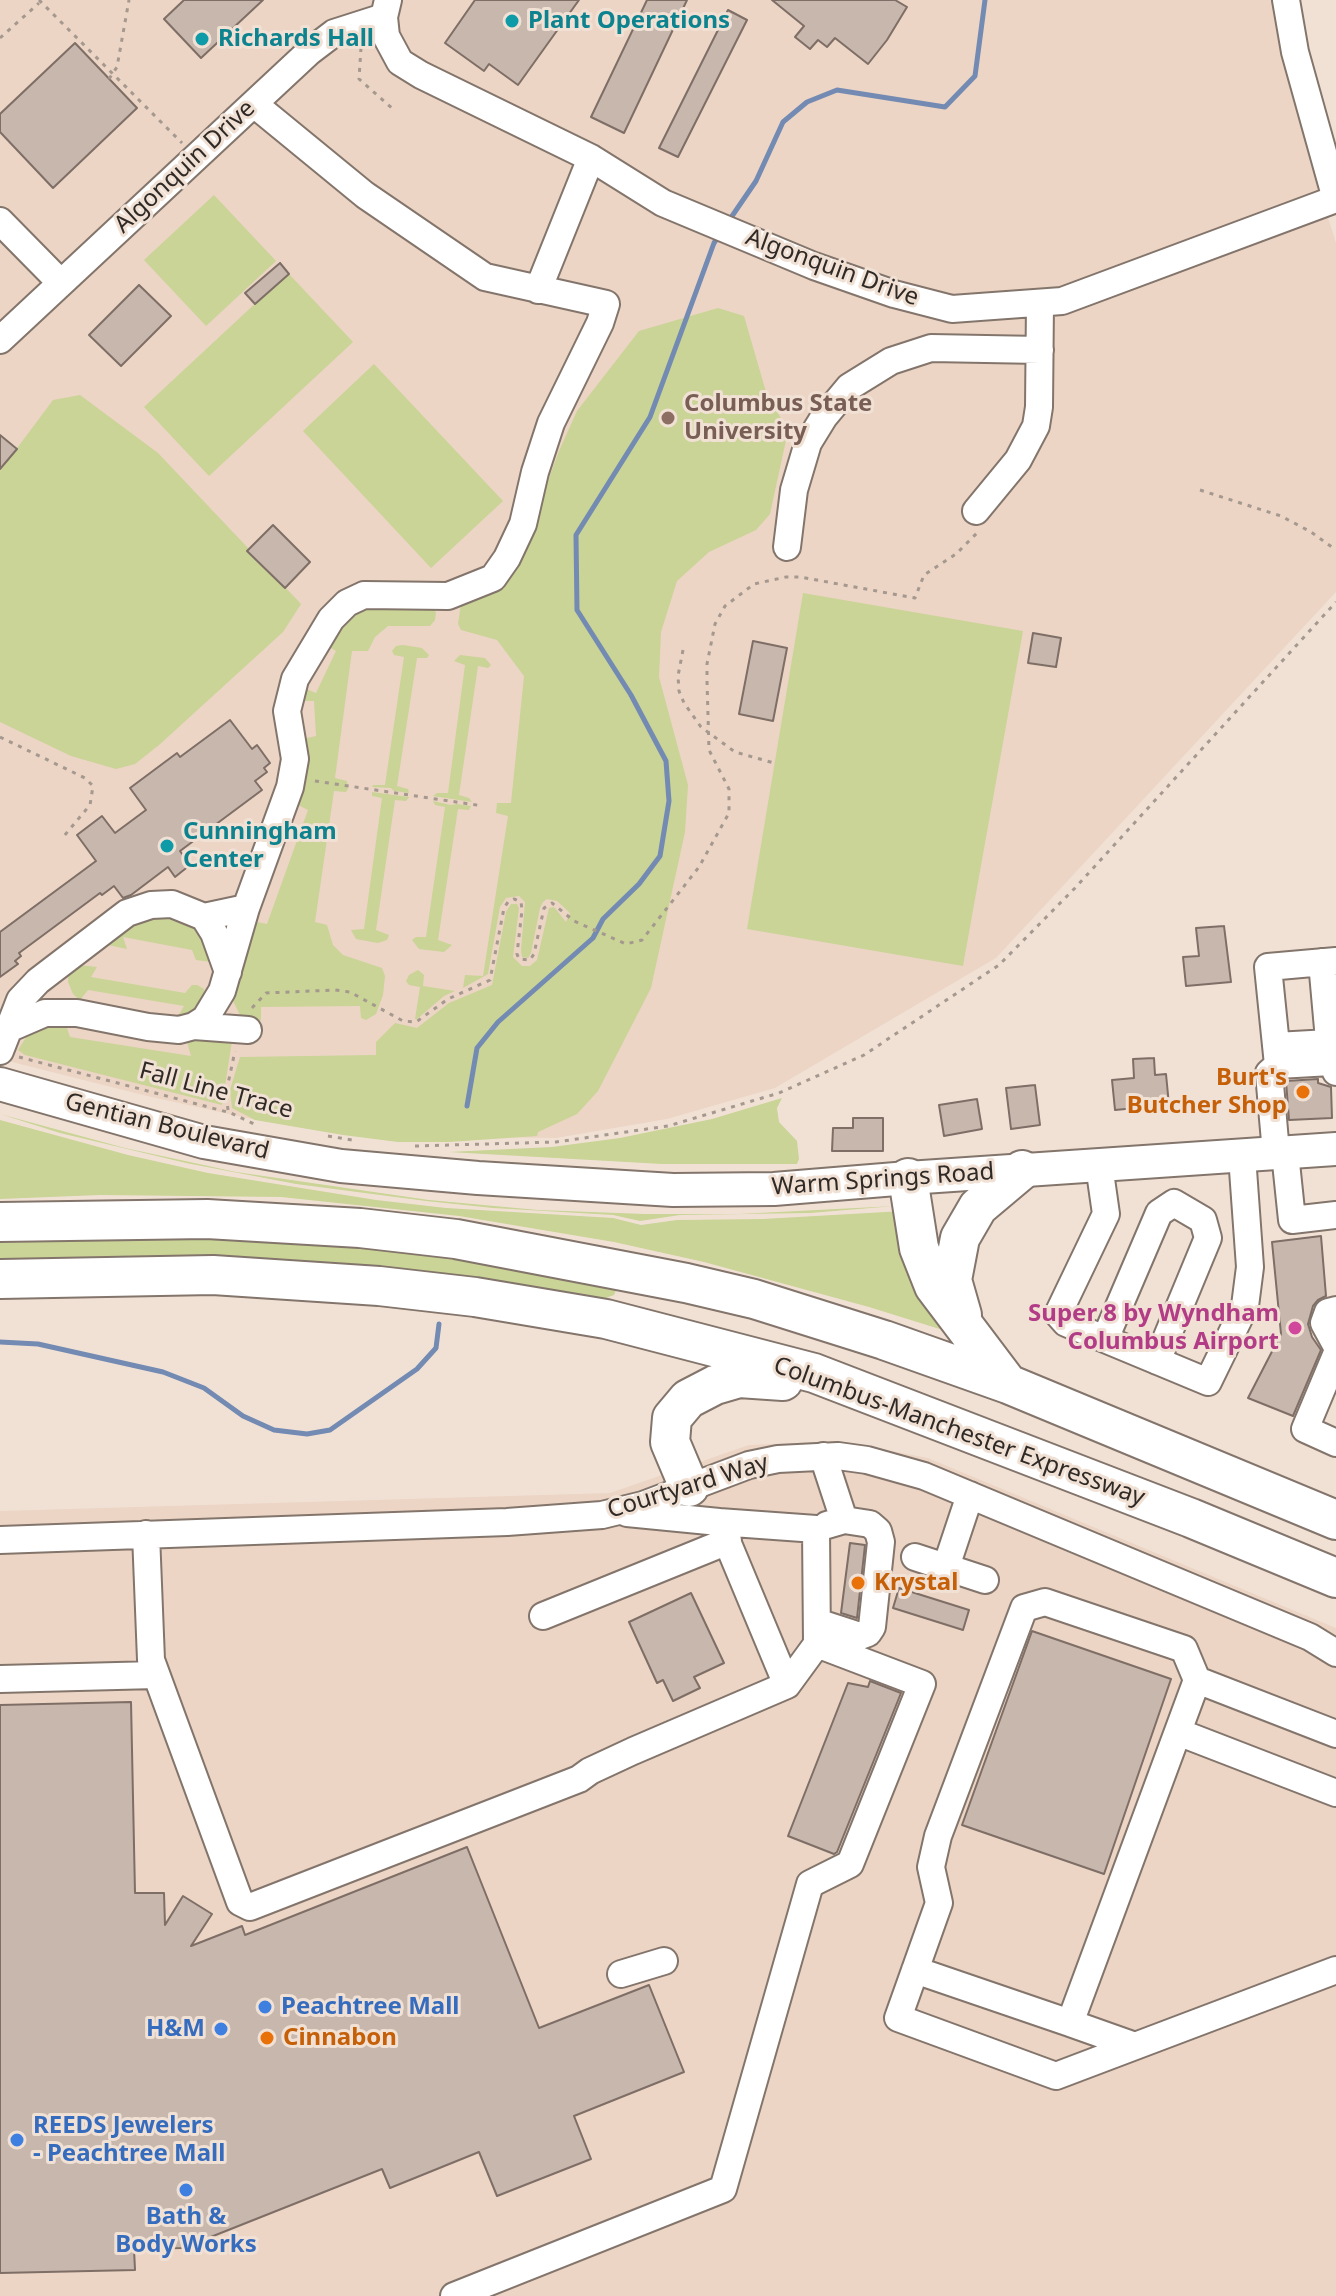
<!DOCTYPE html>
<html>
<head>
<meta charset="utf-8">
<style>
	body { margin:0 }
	canvas { display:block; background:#f1e1d5 }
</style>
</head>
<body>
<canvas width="1336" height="2296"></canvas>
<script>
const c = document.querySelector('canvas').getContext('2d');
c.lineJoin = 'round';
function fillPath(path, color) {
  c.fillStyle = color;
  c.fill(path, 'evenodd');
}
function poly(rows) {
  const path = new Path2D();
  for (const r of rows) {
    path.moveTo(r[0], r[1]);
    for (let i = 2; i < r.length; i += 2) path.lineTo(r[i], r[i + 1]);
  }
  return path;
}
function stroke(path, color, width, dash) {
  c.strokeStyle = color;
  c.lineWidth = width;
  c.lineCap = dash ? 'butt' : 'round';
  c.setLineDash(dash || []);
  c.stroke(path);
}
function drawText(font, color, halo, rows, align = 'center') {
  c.font = font + ' "Noto Sans",sans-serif';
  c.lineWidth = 6;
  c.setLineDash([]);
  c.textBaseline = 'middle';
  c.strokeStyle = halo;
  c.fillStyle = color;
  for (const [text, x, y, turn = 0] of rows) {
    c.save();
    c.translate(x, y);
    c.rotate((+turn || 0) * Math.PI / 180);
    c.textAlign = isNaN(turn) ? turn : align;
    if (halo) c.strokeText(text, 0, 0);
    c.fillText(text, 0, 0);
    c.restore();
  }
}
const built = poly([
	[0,0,1274,0,1315,176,1336,243,1336,592,996,958,775,1088,667,1119,556,1138,408,1136,256,1120,147,1096,0,1059],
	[840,1441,928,1458,1336,1628,1336,2296,0,2296,0,1511,610,1493,749,1445]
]);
const green = poly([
	[214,195,276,261,206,326,144,260],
	[288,273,353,342,209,476,144,407],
	[718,308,744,316,766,392,788,431,770,514,756,530,709,552,677,581,661,632,659,677,688,785,685,832,651,988,598,1091,577,1114,538,1132,537,1136,449,1142,398,1142,343,1135,255,1120,232,1108,230,1090,240,1057,376,1055,376,1042,395,1023,417,1028,449,1003,492,985,506,912,511,904,517,904,519,908,513,957,522,966,530,966,537,960,549,908,554,907,566,922,570,913,557,901,547,899,543,902,540,908,531,953,528,958,522,957,521,950,525,902,519,896,506,898,500,907,488,974,463,988,465,975,483,976,508,816,496,813,497,803,511,803,524,676,497,640,461,630,458,624,461,604,518,562,559,451,577,411,639,331],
	[374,364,503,501,431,568,303,431],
	[80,395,158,453,301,604,283,632,159,745,135,764,116,769,71,756,0,722,0,471,53,400],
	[803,593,1023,631,963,966,747,929],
	[358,606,433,607,436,613,435,620,430,626,388,626,375,637,368,651,352,651,335,778,347,781,348,789,346,792,334,791,315,922,327,925,333,945,343,955,382,968,385,976,383,995,376,1014,366,1020,361,1018,360,1006,261,1007,261,1020,257,1022,241,1017,232,999,252,921,267,924,308,810,296,804,304,743,307,738,316,736,314,701,301,701,306,689,316,693,336,651,326,645],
	[403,645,422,648,429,655,427,658,417,658,397,786,408,789,409,793,394,791,391,788,372,787,373,785,385,785,404,657,394,655,392,651,396,646],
	[460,655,485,658,491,665,488,668,478,666,459,795,469,798,472,802,433,796,437,793,448,793,465,665,454,661],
	[372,792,409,797,406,801,395,800,376,930,389,935,387,940,378,943,356,939,351,930,364,929,382,798,372,796],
	[433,801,451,805,457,804,471,806,469,810,458,809,438,940,452,945,444,952,419,949,412,940,416,937,426,937,445,807,435,805],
	[161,916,172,917,193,928,204,942,211,962,196,960,192,950,123,937,127,949,103,944,137,920],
	[79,965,97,967,91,977,185,993,192,985,197,985,204,989,205,997,189,1014,178,1016,184,1006,88,990,80,1000,73,994,68,982,69,972],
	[418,970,424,975,423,986,455,991,444,996,417,1019,415,1019,420,987,409,985,406,981,409,975],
	[65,1022,70,1037,191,1056,187,1042,190,1039,232,1041,222,1105,25,1055,18,1050,32,1028],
	[782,1098,777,1108,779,1122,797,1141,799,1159,797,1164,662,1164,449,1152,552,1147,620,1138,712,1119],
	[0,1114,125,1148,236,1172,429,1200,538,1210,645,1214,739,1214,895,1206,810,1213,680,1215,640,1221,613,1215,493,1208,426,1201,296,1184,186,1163,60,1133],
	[0,1120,128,1155,208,1173,376,1200,446,1208,613,1218,641,1225,677,1220,763,1219,903,1211,946,1331,869,1307,704,1262,614,1242,459,1216,281,1197,100,1195,0,1199],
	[145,1238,258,1240,383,1250,460,1259,618,1286,614,1295,600,1300,393,1269,319,1262,158,1256,0,1261,0,1243]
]);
const stream = poly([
	[728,222,756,181,783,122,807,102,837,90,945,107,975,76,985,0],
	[467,1106,477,1048,498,1022,593,938,603,919,639,884,660,856,669,801,666,761,631,695,577,610,576,535,650,417,714,243,720,234],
	[0,1342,38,1344,163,1372,204,1388,243,1416,274,1430,307,1434,330,1430,417,1369,436,1348,439,1324]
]);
const building = poly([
	[184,0,263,0,201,58,164,19,184,0],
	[475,0,579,0,518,85,489,64,484,71,445,43,475,0],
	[647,0,687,0,624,133,591,117,647,0],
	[772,0,895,0,907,7,887,40,868,64,835,38,827,47,818,40,810,49,795,37,804,26,772,0],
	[728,10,747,20,678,157,659,148,728,10],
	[75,43,137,108,53,188,0,132,0,114,75,43],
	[280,263,289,274,255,304,245,293,280,263],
	[139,285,171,316,121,366,89,335,139,285],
	[0,435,17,449,0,469,0,435],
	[273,525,310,562,285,588,247,551,273,525],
	[1033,633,1061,638,1056,667,1028,663,1033,633],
	[753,641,787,648,773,721,739,714,753,641],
	[230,720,252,749,257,745,270,763,264,768,267,772,255,781,262,790,180,851,190,865,175,877,168,867,131,895,123,898,114,886,102,895,100,893,19,953,21,956,15,961,18,964,0,977,0,932,96,861,77,835,102,816,115,833,146,810,130,788,177,753,180,757,230,720],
	[1224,926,1231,982,1186,986,1183,957,1199,956,1196,928,1224,926],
	[1154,1058,1155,1075,1166,1074,1169,1105,1115,1110,1112,1080,1134,1078,1133,1059,1154,1058],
	[1318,1079,1318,1083,1331,1087,1332,1118,1289,1120,1286,1081,1318,1079],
	[1035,1085,1040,1125,1011,1129,1006,1088,1035,1085],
	[977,1099,982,1129,944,1136,939,1105,977,1099],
	[853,1118,883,1118,883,1151,832,1151,833,1128,853,1128,853,1118],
	[1321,1236,1326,1296,1318,1300,1313,1306,1308,1324,1312,1337,1321,1350,1293,1416,1248,1398,1281,1334,1272,1242,1321,1236],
	[850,1543,865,1545,857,1618,841,1613,850,1543],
	[899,1588,969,1610,963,1630,893,1608,899,1588],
	[691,1593,724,1663,694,1677,700,1688,673,1701,663,1680,657,1683,629,1622,691,1593],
	[1032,1631,1171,1679,1104,1874,962,1825,1032,1631],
	[870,1681,901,1693,837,1852,834,1854,788,1836,848,1683,868,1687,870,1681],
	[131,1702,135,1893,164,1893,165,1925,183,1896,212,1914,191,1946,242,1926,245,1935,467,1847,539,2028,649,1985,684,2072,574,2116,591,2159,497,2196,479,2152,390,2188,382,2169,183,2248,134,2249,135,2270,0,2273,0,1705,131,1702]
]);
const path = poly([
	[39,0,182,143],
	[0,38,39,3],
	[361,48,359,79,393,109],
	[109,79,117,67,129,0],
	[1200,490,1281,516,1311,532,1336,550],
	[683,650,678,676,679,691,684,703,701,727,735,752,774,763],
	[0,737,85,778,93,786,90,805,64,836],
	[315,781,483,806],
	[252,1008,266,993,335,990,350,992,403,1021,416,1022,448,999,490,980,504,908,508,902,514,899,521,902,522,910,517,954,519,959,530,960,534,954,544,908,552,903,574,921,626,944,642,940,699,867,729,813,729,789,709,750,707,681,707,664,715,624,725,606,754,584,786,577,800,577,915,598,924,575,956,554,977,533],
	[19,1057,231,1113,254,1124],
	[228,1110,226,1093,235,1051],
	[328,1136,352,1140],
	[415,1146,556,1142,668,1126,779,1093,864,1055,999,965,1075,888,1336,602]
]);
const minor = poly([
	[388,0,384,17,386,36,400,62,421,75,591,158,663,203,814,266,894,294,952,309,1062,301,1336,199],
	[1286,0,1295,52,1336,199],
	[0,221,61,283],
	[538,290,591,158],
	[0,340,309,52,334,33,384,17],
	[976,511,1018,460,1036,426,1039,407,1040,303],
	[787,547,794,490,808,443,824,417,849,387,891,361,931,348,1040,350],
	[204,917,214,933,228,972],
	[1322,962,1331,1062,1336,1072],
	[194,1026,248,1030],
	[8,1029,45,1013,77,1013,148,1027,179,1030,194,1026,205,1019,222,991,246,908,290,787,295,759,287,711,295,679,331,619,347,603,364,595,448,596,493,578,507,558,523,524,535,472,551,423,600,323,606,304,485,277,365,195,254,104],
	[1276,1046,1329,1043],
	[0,1051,20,1000,38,981,127,913,151,905,172,904,204,917,246,908],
	[1278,1065,1268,967,1336,961],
	[1276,1153,1269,1073,1278,1065,1331,1062],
	[1285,1153,1292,1220,1336,1215],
	[1099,1165,1106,1214,1058,1314,1066,1323,1208,1382,1245,1306,1250,1267,1242,1156],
	[1336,1310,1328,1312,1324,1323,1336,1345],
	[1105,1339,1159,1213,1174,1203,1203,1220,1208,1238,1157,1361],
	[1336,1355,1305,1429,1336,1443],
	[823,1456,844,1520,827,1525],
	[627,1513,719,1522,787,1685],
	[719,1522,816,1529,817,1644],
	[146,1534,151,1660,240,1902,250,1907,579,1779,590,1771,633,1751,787,1685,817,1644,922,1684,850,1864,810,1884,723,2189,454,2296],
	[0,1540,507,1522,602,1515,643,1505,749,1465,778,1459,838,1456,867,1460,924,1476,1310,1637,1336,1653],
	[915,1557,985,1580],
	[946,1567,970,1495],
	[543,1616,728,1541],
	[817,1622,860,1636,868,1633,872,1627,881,1542,878,1531,870,1524,844,1520],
	[0,1679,156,1675],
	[1197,1680,1336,1734],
	[1178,1732,1336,1793],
	[915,1970,1070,2023],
	[621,1974,664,1961],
	[1135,2046,1070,2023,1197,1680,1184,1649,1045,1602,1024,1608,938,1836,931,1867,939,1903,898,2018,1056,2076,1336,1970]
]);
const major = poly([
	[0,1084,204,1142,341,1166,478,1178,673,1190,774,1189,908,1178,1336,1149]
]);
const highway = poly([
	[908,1178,919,1248,934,1286,1008,1384],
	[0,1222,207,1219,360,1228,456,1239,686,1283,754,1299,884,1340,1008,1384,1336,1520],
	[0,1279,213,1275,379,1286,475,1297,606,1319,814,1373,1191,1518,1336,1578],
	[962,1315,952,1280,960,1238,978,1207,1022,1170],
	[689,1487,670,1442,672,1418,688,1399,715,1385,739,1378,783,1381]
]);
const markers = [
	[512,21,8,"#0f9aa8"],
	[202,39,8,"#0f9aa8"],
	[668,418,8,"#8d6e63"],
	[167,846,8,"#0f9aa8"],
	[1303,1092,8,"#e8710a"],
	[1295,1328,8,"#d1479c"],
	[858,1583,8,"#e8710a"],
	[265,2007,8,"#3f7fe0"],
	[221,2029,8,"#3f7fe0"],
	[267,2038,8,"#e8710a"],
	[17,2140,8,"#3f7fe0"],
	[186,2190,8,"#3f7fe0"]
];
const cultureNames = [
	["Plant Operations",528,21],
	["Richards Hall",218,39],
	["Cunningham",183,832],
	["Center",183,860]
];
const streetNames = [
	["Algonquin Drive",185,167,-43],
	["Algonquin Drive",832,268,20],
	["Fall Line Trace",216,1091,15],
	["Gentian Boulevard",167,1127,14],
	["Warm Springs Road",883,1180,-4],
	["Columbus-Manchester Expressway",959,1432,20],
	["Courtyard Way",688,1487,-17]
];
const educationNames = [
	["Columbus State",684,404],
	["University",684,432]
];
const foodNames = [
	["Burt's",1287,1078,"right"],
	["Butcher Shop",1287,1106,"right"],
	["Krystal",874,1583],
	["Cinnabon",283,2038]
];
const hotelNames = [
	["Super 8 by Wyndham",1279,1314],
	["Columbus Airport",1279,1342]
];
const shopNames = [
	["Peachtree Mall",281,2007],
	["H&M",205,2029,"right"],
	["REEDS Jewelers",33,2126],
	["- Peachtree Mall",33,2154],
	["Bath &",186,2217,"center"],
	["Body Works",186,2245,"center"]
];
fillPath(built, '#ecd5c5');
fillPath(green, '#c9d496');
stroke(stream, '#738ab3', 5);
fillPath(building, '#c7b7ad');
stroke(building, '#7e6e66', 2);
stroke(minor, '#83756b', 30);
stroke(major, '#83756b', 36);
stroke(highway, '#83756b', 42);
stroke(path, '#a4988f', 3, [4, 6]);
stroke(minor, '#fff', 26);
stroke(major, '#fff', 32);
stroke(highway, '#fff', 38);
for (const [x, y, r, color] of markers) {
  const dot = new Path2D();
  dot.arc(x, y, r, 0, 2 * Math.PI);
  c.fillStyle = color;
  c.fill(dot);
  stroke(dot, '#f1e1d5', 3);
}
drawText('bold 24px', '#0d838f', '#f1e1d5', cultureNames, 'left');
drawText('24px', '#302a26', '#f1e1d5', streetNames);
drawText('bold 24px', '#785e54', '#f1e1d5', educationNames, 'left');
drawText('bold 24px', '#c56008', '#f1e1d5', foodNames, 'left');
drawText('bold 24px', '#b23c85', '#f1e1d5', hotelNames, 'right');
drawText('bold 24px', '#366cbe', '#f1e1d5', shopNames, 'left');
</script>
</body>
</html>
